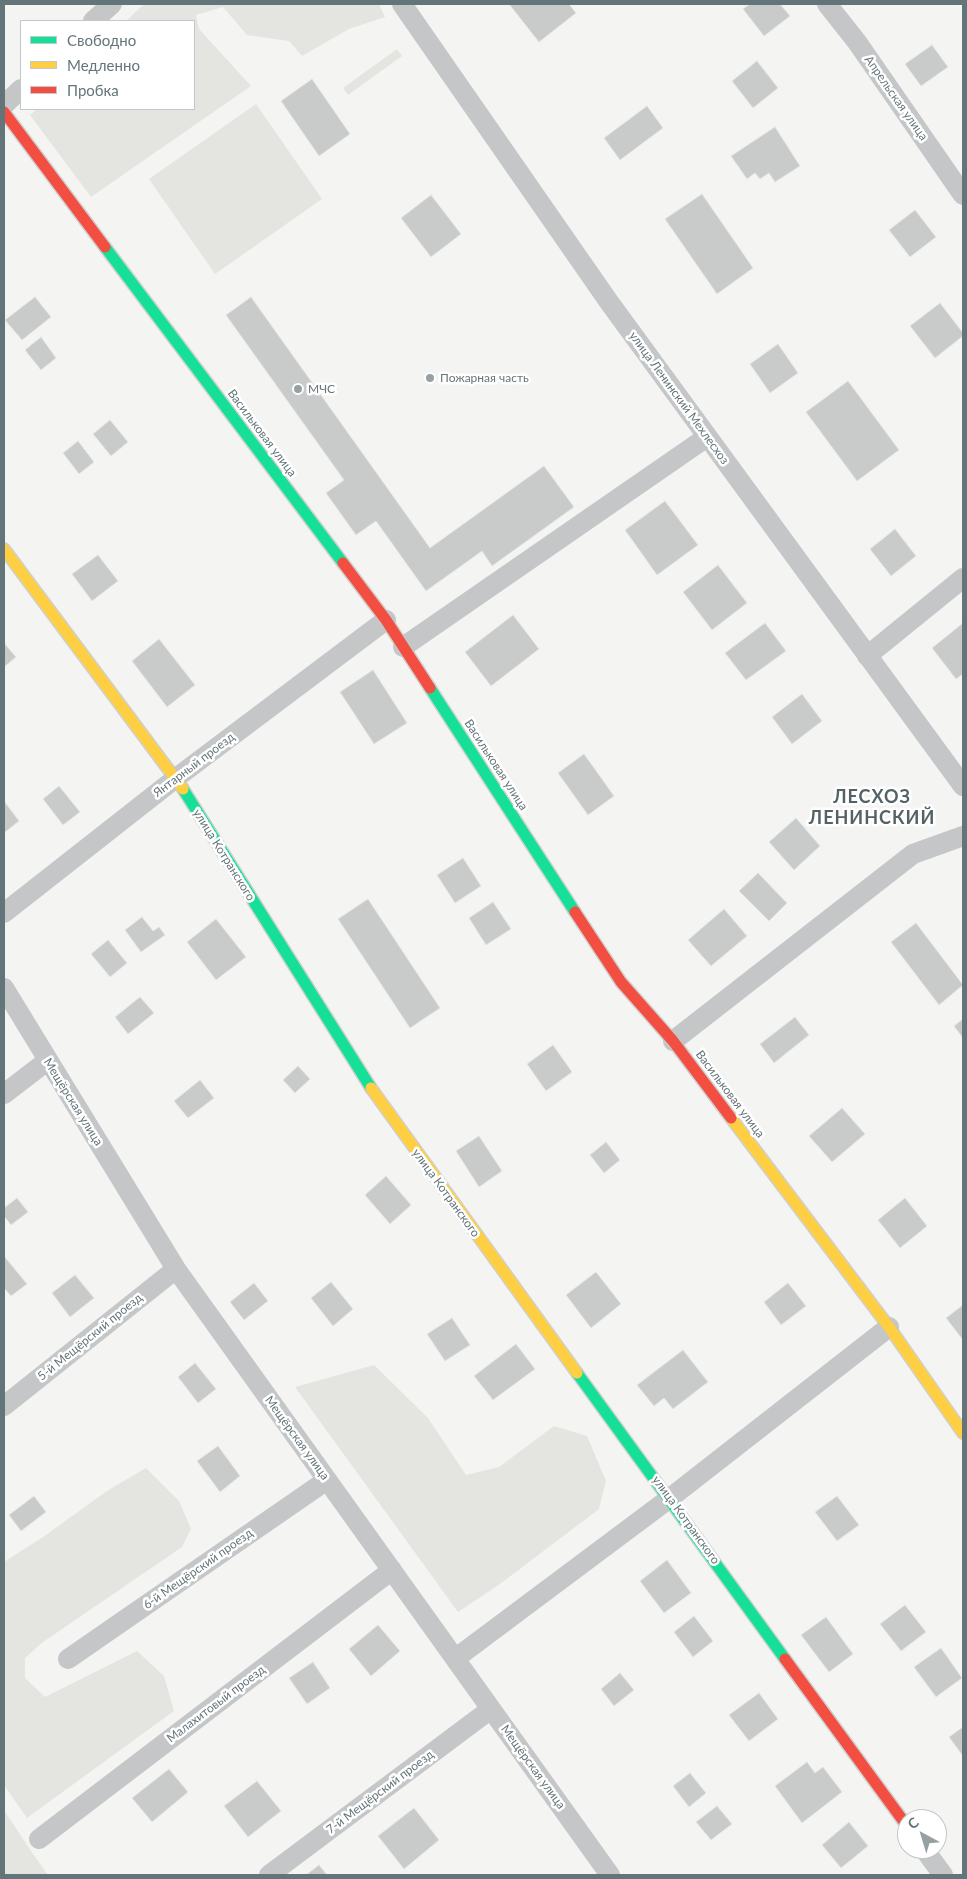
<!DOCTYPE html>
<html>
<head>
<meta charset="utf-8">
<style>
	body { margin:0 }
	#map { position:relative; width:967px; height:1879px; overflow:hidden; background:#f4f4f3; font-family:Lato,sans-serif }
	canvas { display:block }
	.frame { position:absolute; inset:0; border:5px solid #64757a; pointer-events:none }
	.legend { position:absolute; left:20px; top:20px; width:175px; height:90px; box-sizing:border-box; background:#fff; border:1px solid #c1c8ca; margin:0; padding:6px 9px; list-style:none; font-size:15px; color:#64757a }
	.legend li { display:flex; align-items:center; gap:10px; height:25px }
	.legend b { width:25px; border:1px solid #c1c8ca }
	.north { position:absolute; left:897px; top:1809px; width:50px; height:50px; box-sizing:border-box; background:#fff; border:1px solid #c1c8ca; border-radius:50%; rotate:321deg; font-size:14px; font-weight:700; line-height:20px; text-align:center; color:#64757a }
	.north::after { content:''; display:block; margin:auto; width:18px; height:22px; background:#96a1a4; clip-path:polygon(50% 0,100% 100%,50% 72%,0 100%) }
</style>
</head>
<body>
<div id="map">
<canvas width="967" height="1879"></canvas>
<div class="frame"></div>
<ul class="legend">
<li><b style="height:6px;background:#16e098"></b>Свободно</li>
<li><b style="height:6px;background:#ffcf43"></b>Медленно</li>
<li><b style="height:6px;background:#f24e42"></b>Пробка</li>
</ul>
<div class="north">С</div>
</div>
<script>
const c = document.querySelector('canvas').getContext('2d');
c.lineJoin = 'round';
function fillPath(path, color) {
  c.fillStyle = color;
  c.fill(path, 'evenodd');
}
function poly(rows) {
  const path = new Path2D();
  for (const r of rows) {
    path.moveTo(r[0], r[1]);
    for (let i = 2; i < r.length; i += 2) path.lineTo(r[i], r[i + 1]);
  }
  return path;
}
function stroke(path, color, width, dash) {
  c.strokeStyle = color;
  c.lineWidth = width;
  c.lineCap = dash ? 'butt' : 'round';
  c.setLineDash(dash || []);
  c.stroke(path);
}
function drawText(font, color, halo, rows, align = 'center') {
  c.font = font + ' Lato,sans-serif';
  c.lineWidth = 5;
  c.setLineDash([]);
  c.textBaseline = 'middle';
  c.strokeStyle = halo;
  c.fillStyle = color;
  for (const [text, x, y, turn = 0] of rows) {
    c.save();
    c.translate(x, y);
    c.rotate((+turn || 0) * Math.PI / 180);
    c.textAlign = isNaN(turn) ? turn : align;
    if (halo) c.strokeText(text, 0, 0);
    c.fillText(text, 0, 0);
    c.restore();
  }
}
const green = poly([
	[144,4,379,4,385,17,349,29,302,56,289,41,247,35,223,7,196,15,199,29,251,86,91,197,30,115,37,109,194,109,194,21,126,21],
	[397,49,402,56,348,95,343,88],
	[256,104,322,199,215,274,149,179],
	[374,1365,428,1418,466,1475,499,1467,554,1426,587,1436,606,1481,599,1509,500,1584,458,1612,295,1387],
	[146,1468,179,1501,191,1529,182,1547,43,1642,25,1658,25,1678,45,1697,137,1651,164,1676,174,1711,27,1818,4,1785,4,1562,43,1537,107,1491],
	[4,1810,33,1854,48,1875,4,1875]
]);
const building = poly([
	[509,4,569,4,576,13,539,42,509,4],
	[750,4,780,4,790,16,764,36,743,9,750,4],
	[932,45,948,67,921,86,905,64,932,45],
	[757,61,778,88,753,108,732,81,757,61],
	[312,79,350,134,319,156,281,101,312,79],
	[647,106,663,128,620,160,604,138,647,106],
	[775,127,800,166,775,182,769,173,760,179,755,173,747,179,731,156,775,127],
	[702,194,753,268,717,294,665,219,702,194],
	[431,195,461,234,431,257,401,218,431,195],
	[915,210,936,237,910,257,889,230,915,210],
	[35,297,51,317,22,340,5,320,35,297],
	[251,297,430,548,544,466,574,507,492,566,482,551,426,591,376,521,356,535,326,493,344,480,226,315,251,297],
	[940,303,963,333,963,336,935,358,910,326,940,303],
	[41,337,56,358,41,370,25,350,41,337],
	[778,344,798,373,770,393,750,364,778,344],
	[848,381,899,450,857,481,806,412,848,381],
	[110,420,128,442,111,456,93,434,110,420],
	[78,441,94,462,79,474,63,453,78,441],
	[665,501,698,545,657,575,625,530,665,501],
	[895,529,916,556,891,576,870,549,895,529],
	[98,555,118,581,92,601,72,574,98,555],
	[718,565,747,603,712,630,683,592,718,565],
	[513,615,539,649,491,686,465,652,513,615],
	[765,623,786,651,746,680,725,653,765,623],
	[963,623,963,674,956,679,932,648,963,623],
	[159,639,195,685,167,707,132,661,159,639],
	[4,643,16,657,4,667,4,643],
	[373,670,407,723,374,744,340,692,373,670],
	[802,694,822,721,792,744,772,717,802,694],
	[584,754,614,796,588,815,558,773,584,754],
	[59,786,80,812,63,825,43,799,59,786],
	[4,801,19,821,4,833,4,801],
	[796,818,820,846,794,870,769,842,796,818],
	[463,858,481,886,455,903,437,875,463,858],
	[758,873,787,903,769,921,739,891,758,873],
	[368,899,440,1008,410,1028,338,919,368,899],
	[493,902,511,929,486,945,469,918,493,902],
	[724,909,747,936,711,966,688,940,724,909],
	[142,917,153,931,159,927,165,935,141,952,125,930,142,917],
	[216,919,246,957,216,980,187,942,216,919],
	[916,923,963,985,939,1005,891,942,916,923],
	[108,940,127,963,110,977,91,954,108,940],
	[140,997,154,1013,128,1034,115,1017,140,997],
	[795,1017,809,1035,774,1063,760,1044,795,1017],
	[963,1019,963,1038,954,1026,963,1019],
	[553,1045,572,1072,546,1091,527,1064,553,1045],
	[298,1066,310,1079,295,1093,283,1080,298,1066],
	[200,1080,214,1098,188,1118,174,1101,200,1080],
	[842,1108,865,1134,832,1162,809,1136,842,1108],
	[479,1136,502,1171,479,1187,456,1151,479,1136],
	[606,1142,620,1160,604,1173,590,1155,606,1142],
	[386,1176,411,1205,390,1224,365,1195,386,1176],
	[17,1198,28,1212,11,1225,4,1216,4,1208,17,1198],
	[905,1198,927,1226,900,1248,878,1220,905,1198],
	[4,1256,27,1284,11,1296,4,1288,4,1256],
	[596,1272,621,1304,591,1328,566,1295,596,1272],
	[75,1275,94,1298,70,1317,52,1293,75,1275],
	[331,1282,353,1309,333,1326,311,1298,331,1282],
	[254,1283,268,1301,244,1320,230,1302,254,1283],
	[788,1283,806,1306,781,1325,764,1302,788,1283],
	[963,1305,963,1340,946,1318,963,1305],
	[452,1318,470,1345,445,1361,427,1334,452,1318],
	[516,1344,535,1369,493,1400,474,1376,516,1344],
	[683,1350,708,1382,673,1409,664,1398,654,1406,637,1385,683,1350],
	[195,1363,216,1389,198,1403,178,1377,195,1363],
	[218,1446,240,1476,220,1492,197,1461,218,1446],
	[34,1496,46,1512,21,1531,9,1515,34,1496],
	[837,1496,859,1525,837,1541,815,1512,837,1496],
	[667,1560,691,1593,664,1613,640,1581,667,1560],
	[905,1605,926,1632,901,1651,880,1624,905,1605],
	[694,1616,713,1641,693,1657,674,1632,694,1616],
	[826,1617,853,1654,829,1672,801,1635,826,1617],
	[378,1625,400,1651,371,1676,349,1649,378,1625],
	[941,1648,962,1678,936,1697,914,1667,941,1648],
	[313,1662,330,1688,307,1704,289,1678,313,1662],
	[620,1673,634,1690,614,1706,601,1689,620,1673],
	[759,1693,778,1719,749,1741,729,1715,759,1693],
	[963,1727,963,1756,949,1737,963,1727],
	[807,1762,815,1773,823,1767,842,1792,802,1823,775,1786,807,1762],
	[169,1769,188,1792,152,1822,132,1798,169,1769],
	[690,1773,706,1793,689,1807,673,1786,690,1773],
	[257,1781,281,1811,248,1837,224,1806,257,1781],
	[717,1806,732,1824,711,1840,696,1822,717,1806],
	[414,1808,439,1840,404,1869,378,1836,414,1808],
	[849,1822,868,1846,841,1868,822,1845,849,1822],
	[319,1865,327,1875,306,1875,319,1865]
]);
const street = poly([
	[402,4,609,302,963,786],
	[827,4,857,42,963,195],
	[93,21,112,4],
	[4,105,21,89],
	[403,647,707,437],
	[867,656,963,578],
	[4,913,176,778,386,620],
	[4,988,176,1269,610,1875],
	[673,1041,913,854,963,836],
	[4,1094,47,1061],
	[4,1406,176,1269],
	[456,1658,670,1498,889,1327],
	[68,1659,327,1480],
	[39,1839,392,1570],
	[924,1849,943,1875],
	[269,1875,491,1709]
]);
const fast = poly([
	[105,247,343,563],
	[430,688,575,912],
	[183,789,371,1088],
	[577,1373,785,1659]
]);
const slow = poly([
	[4,549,183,789],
	[371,1088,577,1373],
	[731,1118,889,1327,963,1433]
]);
const jam = poly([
	[4,112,105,247],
	[343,563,386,620,430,688],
	[575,912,621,982,673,1041,731,1118],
	[785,1659,907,1826]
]);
const markers = [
	[430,378,5,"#96a1a4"],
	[298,389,5,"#96a1a4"]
];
const streetNames = [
	["Апрельская улица",896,98,55],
	["улица Ленинский Мехлесхоз",679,398,54],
	["Васильковая улица",262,433,53],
	["Янтарный проезд",194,765,-37],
	["Васильковая улица",496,765,57],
	["улица Котранского",224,855,58],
	["Васильковая улица",730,1094,53],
	["Мещёрская улица",73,1102,58],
	["улица Котранского",446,1193,54],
	["5-й Мещёрский проезд",90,1337,-39],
	["Мещёрская улица",297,1438,54],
	["улица Котранского",686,1520,54],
	["6-й Мещёрский проезд",198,1569,-35],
	["Малахитовый проезд",216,1704,-37],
	["Мещёрская улица",533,1767,54],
	["7-й Мещёрский проезд",380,1792,-37]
];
const poiNames = [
	["Пожарная часть",440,378],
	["МЧС",308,389]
];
const districtNames = [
	["ЛЕСХОЗ",872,797],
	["ЛЕНИНСКИЙ",872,818]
];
fillPath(green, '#e4e5e1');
fillPath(building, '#c9cbcb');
stroke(building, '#e3e3e2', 1);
stroke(fast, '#cfd0d0', 14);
stroke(slow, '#cfd0d0', 14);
stroke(jam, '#cfd0d0', 14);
stroke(street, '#c4c6c7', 20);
stroke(fast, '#16e098', 11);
stroke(slow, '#ffcf43', 11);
stroke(jam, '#f24e42', 11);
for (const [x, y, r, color] of markers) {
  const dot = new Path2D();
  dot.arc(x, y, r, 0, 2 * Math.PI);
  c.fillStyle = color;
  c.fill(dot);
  stroke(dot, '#fff', 2);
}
drawText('12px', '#64757a', '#fff', streetNames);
drawText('12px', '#64757a', '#fff', poiNames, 'left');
c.letterSpacing = '1px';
drawText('bold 18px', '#556265', '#fff', districtNames);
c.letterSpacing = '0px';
</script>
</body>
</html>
